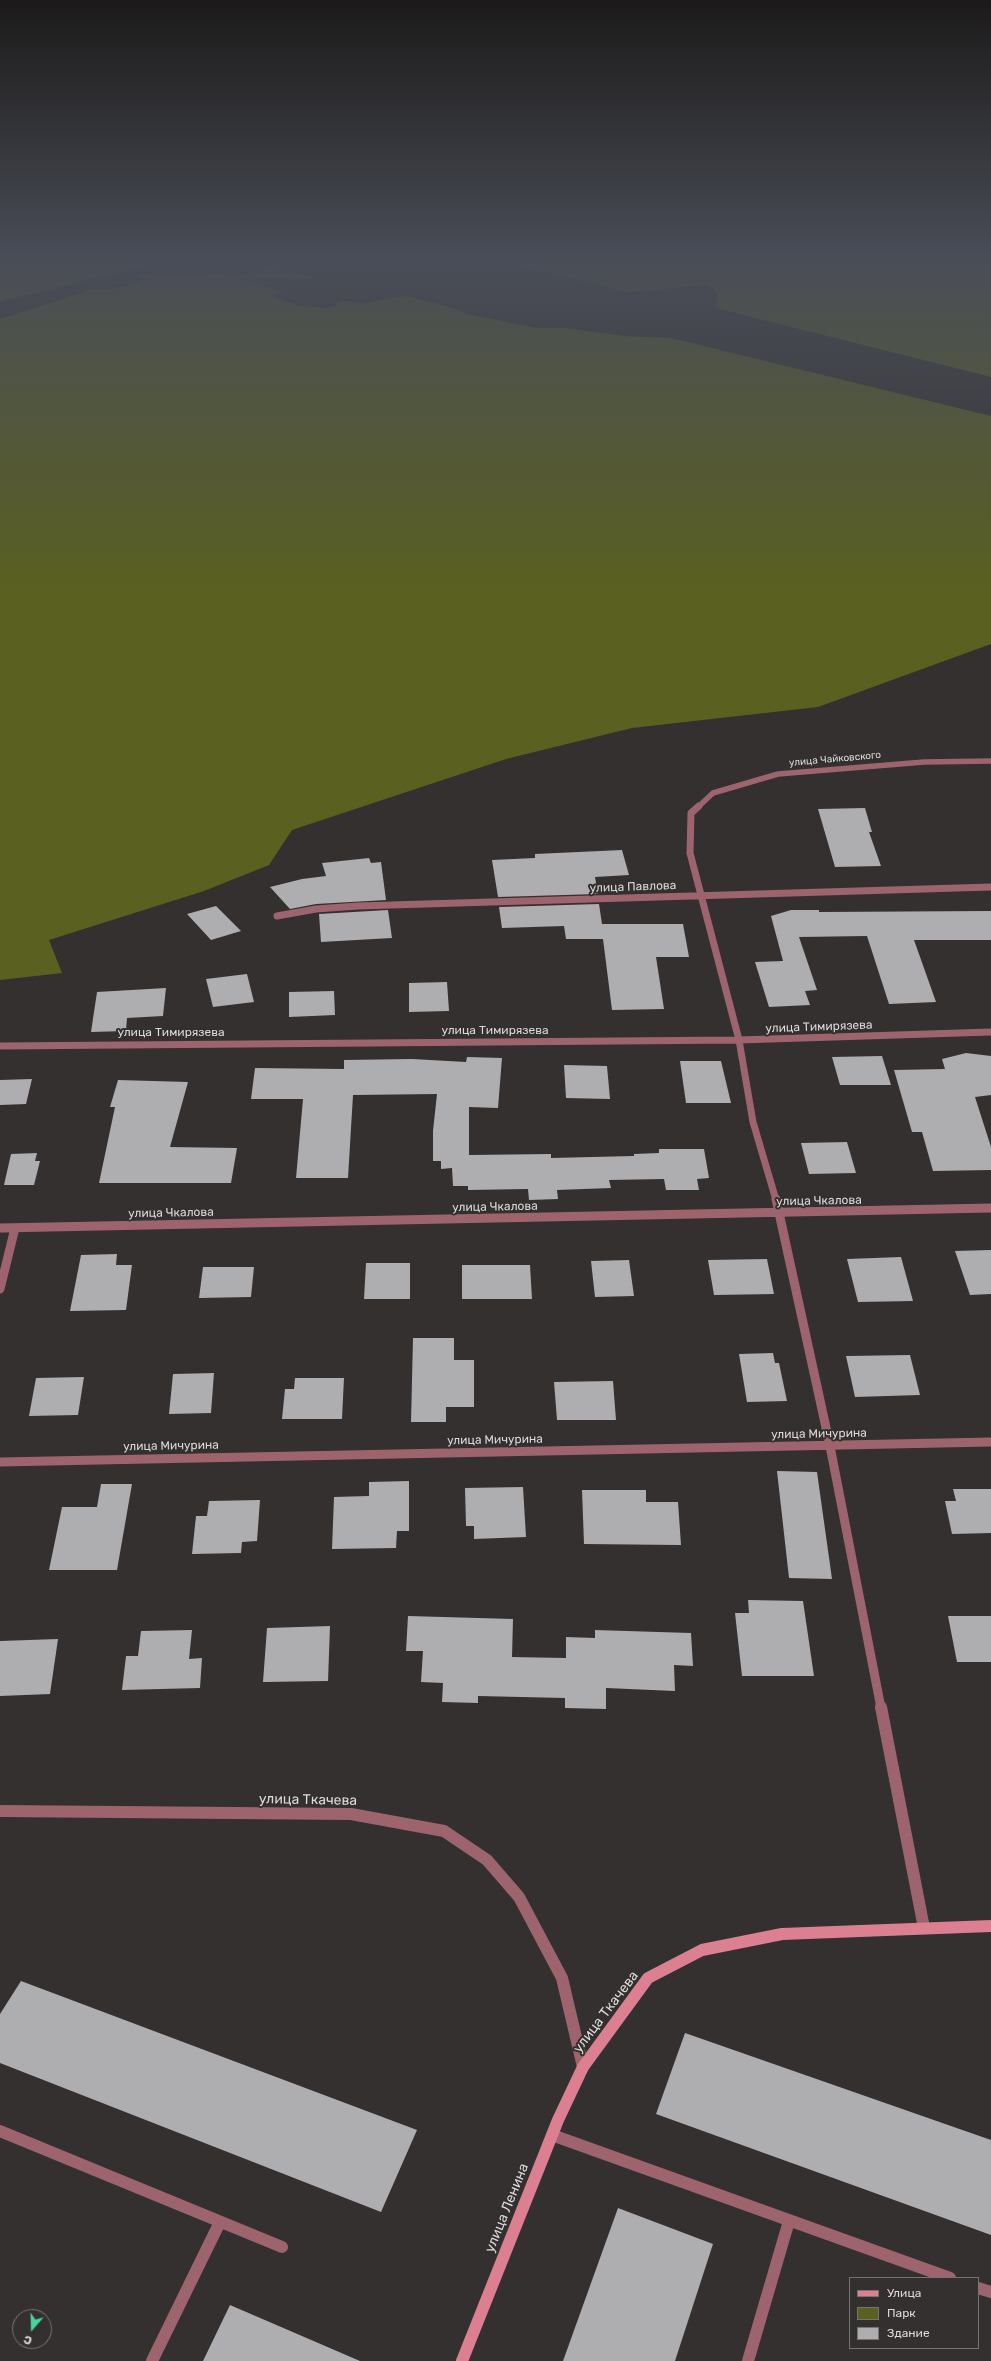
<!DOCTYPE html>
<html>
<head>
<meta charset="utf-8">
<style>
	body { margin:0 }
	#map { position:relative; width:991px; height:2361px; overflow:hidden; background:#33302f; font-family:Rubik,sans-serif }
	canvas { display:block }
	.legend { position:absolute; left:849px; top:2277px; width:130px; height:72px; box-sizing:border-box; background:#33302f; border:1px solid #767473; margin:0; padding:5px 7px; list-style:none; font-size:12px; color:#dbdad9 }
	.legend li { display:flex; align-items:center; gap:8px; height:20px }
	.legend b { width:20px; border:1px solid #767473 }
	.north { position:absolute; left:12px; top:2309px; width:40px; height:40px; box-sizing:border-box; background:#33302f; border:1px solid #767473; border-radius:50%; rotate:200deg; font-size:11px; font-weight:700; line-height:16px; text-align:center; color:#dbdad9 }
	.north::after { content:''; display:block; margin:auto; width:14px; height:18px; background:#48d49d; clip-path:polygon(50% 0,100% 100%,50% 72%,0 100%) }
</style>
</head>
<body>
<div id="map">
<canvas width="991" height="2361"></canvas>
<ul class="legend">
<li><b style="height:5px;background:#db7f91"></b>Улица</li>
<li><b style="height:11px;background:#5a6020"></b>Парк</li>
<li><b style="height:11px;background:#aeadb0"></b>Здание</li>
</ul>
<div class="north">С</div>
</div>
<script>
const c = document.querySelector('canvas').getContext('2d');
c.lineJoin = 'round';
function fillPath(path, color) {
  c.fillStyle = color;
  c.fill(path, 'evenodd');
}
function poly(rows) {
  const path = new Path2D();
  for (const r of rows) {
    path.moveTo(r[0], r[1]);
    for (let i = 2; i < r.length; i += 2) path.lineTo(r[i], r[i + 1]);
  }
  return path;
}
function stroke(path, color, width, dash) {
  c.strokeStyle = color;
  c.lineWidth = width;
  c.lineCap = dash ? 'butt' : 'round';
  c.setLineDash(dash || []);
  c.stroke(path);
}
function drawText(font, color, halo, rows, align = 'center') {
  c.font = font + ' Rubik,sans-serif';
  c.lineWidth = 4;
  c.setLineDash([]);
  c.textBaseline = 'middle';
  c.strokeStyle = halo;
  c.fillStyle = color;
  for (const [text, x, y, turn = 0] of rows) {
    c.save();
    c.translate(x, y);
    c.rotate((+turn || 0) * Math.PI / 180);
    c.textAlign = isNaN(turn) ? turn : align;
    if (halo) c.strokeText(text, 0, 0);
    c.fillText(text, 0, 0);
    c.restore();
  }
}
const green = poly([
	[0,264,150,264,0,302],
	[272,264,289,264,278,267,286,273,312,276,311,279,296,280,277,277,262,278,249,282,282,291,272,297,297,305,326,308,337,305,337,302,348,301,363,304,390,298,408,296,457,309,467,314,536,328,564,328,623,336,671,338,991,416,991,644,818,707,632,728,506,759,292,830,269,865,204,891,49,940,62,973,0,980,0,319,94,289,106,290,137,283,145,279,138,274,173,278,221,274,234,278,258,271],
	[513,264,991,264,991,377,716,308,718,293,705,285,629,292]
]);
const building = poly([
	[865,808,872,832,869,832,881,866,835,867,818,809],
	[622,850,629,875,595,877,598,894,498,897,492,860,535,858,535,854],
	[369,858,371,863,381,862,386,900,316,904,290,909,270,887,302,879,326,876,322,863],
	[599,904,602,924,683,924,689,957,656,957,664,1009,612,1010,603,939,566,939,564,926,502,928,499,907],
	[216,906,241,931,211,940,187,914],
	[388,910,392,938,321,942,319,914],
	[791,910,819,910,819,912,991,911,991,940,914,940,936,1002,889,1004,867,936,799,937,817,990,805,991,810,1005,769,1007,755,962,783,961,771,916],
	[247,974,254,1002,213,1007,206,979],
	[447,982,449,1011,409,1012,409,983],
	[166,988,163,1016,127,1018,126,1031,91,1032,97,992],
	[334,991,335,1015,289,1017,289,992],
	[966,1053,991,1056,991,1095,975,1097,991,1147,991,1170,933,1171,922,1132,912,1132,894,1070,945,1069,942,1059],
	[882,1056,891,1085,840,1085,832,1057],
	[467,1057,502,1058,498,1108,469,1107,469,1155,551,1154,551,1158,634,1156,634,1154,659,1153,659,1149,704,1149,709,1178,697,1179,699,1190,666,1190,664,1179,609,1180,611,1188,557,1190,558,1199,529,1200,528,1189,468,1190,468,1186,453,1186,452,1168,441,1169,441,1161,433,1161,433,1131,437,1094,353,1095,348,1178,296,1178,303,1099,251,1099,255,1068,344,1069,344,1060,412,1059,466,1062],
	[680,1061,721,1061,731,1103,686,1103],
	[564,1065,607,1066,610,1099,566,1098],
	[32,1079,26,1104,0,1105,0,1080],
	[118,1080,188,1082,170,1147,237,1148,231,1183,99,1183,115,1107,110,1107],
	[847,1142,856,1173,809,1174,801,1143],
	[37,1153,35,1161,40,1161,34,1185,4,1185,11,1154],
	[991,1250,991,1294,970,1295,955,1251],
	[117,1254,116,1265,132,1265,126,1310,70,1311,81,1255],
	[901,1257,913,1301,858,1302,847,1259],
	[767,1259,774,1294,714,1295,708,1260],
	[629,1260,634,1296,595,1297,591,1261],
	[366,1263,410,1263,410,1299,364,1299],
	[462,1265,530,1265,532,1299,462,1299],
	[203,1267,254,1267,251,1297,199,1298],
	[413,1338,454,1338,454,1360,474,1360,474,1407,446,1407,446,1422,411,1422],
	[773,1353,775,1363,779,1363,787,1401,747,1402,739,1354],
	[910,1355,920,1395,855,1397,846,1356],
	[214,1373,211,1413,169,1414,173,1374],
	[84,1377,78,1415,29,1416,36,1378],
	[295,1378,344,1378,342,1419,282,1419,285,1389,294,1389],
	[613,1381,616,1420,557,1420,554,1382],
	[777,1471,817,1472,832,1579,789,1578],
	[409,1481,409,1531,397,1531,396,1548,332,1549,334,1497,369,1496,369,1482],
	[101,1484,132,1484,117,1570,49,1570,62,1507,97,1507],
	[523,1487,526,1537,474,1539,474,1526,466,1526,465,1488],
	[953,1489,991,1489,991,1533,952,1534,945,1501,956,1501],
	[582,1490,646,1490,646,1502,678,1502,681,1545,584,1544],
	[260,1500,257,1541,242,1542,241,1553,192,1554,196,1516,207,1516,209,1501],
	[748,1600,803,1601,814,1676,742,1676,735,1613,749,1613],
	[408,1616,513,1619,512,1657,566,1658,566,1637,595,1638,595,1630,691,1633,693,1666,674,1665,675,1691,606,1688,606,1709,565,1708,565,1698,478,1696,478,1703,442,1702,443,1683,421,1682,423,1651,406,1651],
	[948,1616,991,1616,991,1662,957,1662],
	[330,1626,328,1681,263,1682,267,1628],
	[192,1630,189,1659,202,1658,200,1688,122,1690,126,1656,138,1656,141,1631],
	[58,1639,50,1694,0,1696,0,1641],
	[21,1981,417,2130,381,2212,0,2063,0,2014],
	[685,2033,991,2140,991,2235,656,2114],
	[618,2208,713,2244,675,2361,563,2361],
	[230,2305,360,2361,203,2361]
]);
const lane = poly([
	[0,2131,282,2247],
	[552,2135,950,2278],
	[978,2288,991,2292],
	[152,2361,220,2222],
	[748,2361,789,2221]
]);
const streetFar3 = poly([
	[698,807,713,793,778,774,924,762,991,761]
]);
const streetFar2 = poly([
	[699,806,691,813,690,853,739,1040,753,1122,776,1200],
	[277,916,316,909,358,906,991,887],
	[0,1046,739,1040,991,1032]
]);
const streetFar1 = poly([
	[776,1199,830,1446,881,1708],
	[0,1228,991,1208],
	[0,1289,15,1228],
	[0,1462,991,1442]
]);
const street = poly([
	[881,1707,924,1928],
	[0,1811,351,1814,444,1831,487,1860,519,1897,562,1978,583,2067]
]);
const secondary = poly([
	[462,2361,558,2120,583,2067,648,1978,702,1950,782,1934,991,1926]
]);
const farStreetnames = [
	["улица Чайковского",835,759,-5]
];
const streetNames = [
	["улица Павлова",633,887,-2],
	["улица Тимирязева",819,1027,-2],
	["улица Тимирязева",495,1031],
	["улица Тимирязева",171,1033],
	["улица Чкалова",819,1201,-1],
	["улица Чкалова",495,1207,-1],
	["улица Чкалова",171,1213,-1],
	["улица Мичурина",819,1434,-1],
	["улица Мичурина",495,1440,-1],
	["улица Мичурина",171,1446,-1]
];
const nearStreetnames = [
	["улица Ткачева",308,1800,1],
	["улица Ткачева",606,2012,-53],
	["улица Ленина",507,2208,-68]
];
fillPath(green, '#5a6020');
fillPath(building, '#aeadb0');
stroke(lane, '#9e646e', 12);
stroke(streetFar3, '#9e646e', 5.5);
stroke(streetFar2, '#9e646e', 7);
stroke(streetFar1, '#9e646e', 9);
stroke(street, '#9e646e', 12);
stroke(secondary, '#db7f91', 12);
const sky = c.createLinearGradient(0, 0, 0, 595);
sky.addColorStop(0, '#1c1a1a');
sky.addColorStop(0.44, '#4a4e58');
sky.addColorStop(1, '#4a4e5800');
c.fillStyle = sky;
c.fillRect(0, 0, 991, 595);
drawText('10px', '#dbdad9', '#33302f', farStreetnames);
drawText('12px', '#dbdad9', '#33302f', streetNames);
drawText('14px', '#dbdad9', '#33302f', nearStreetnames);
</script>
</body>
</html>
